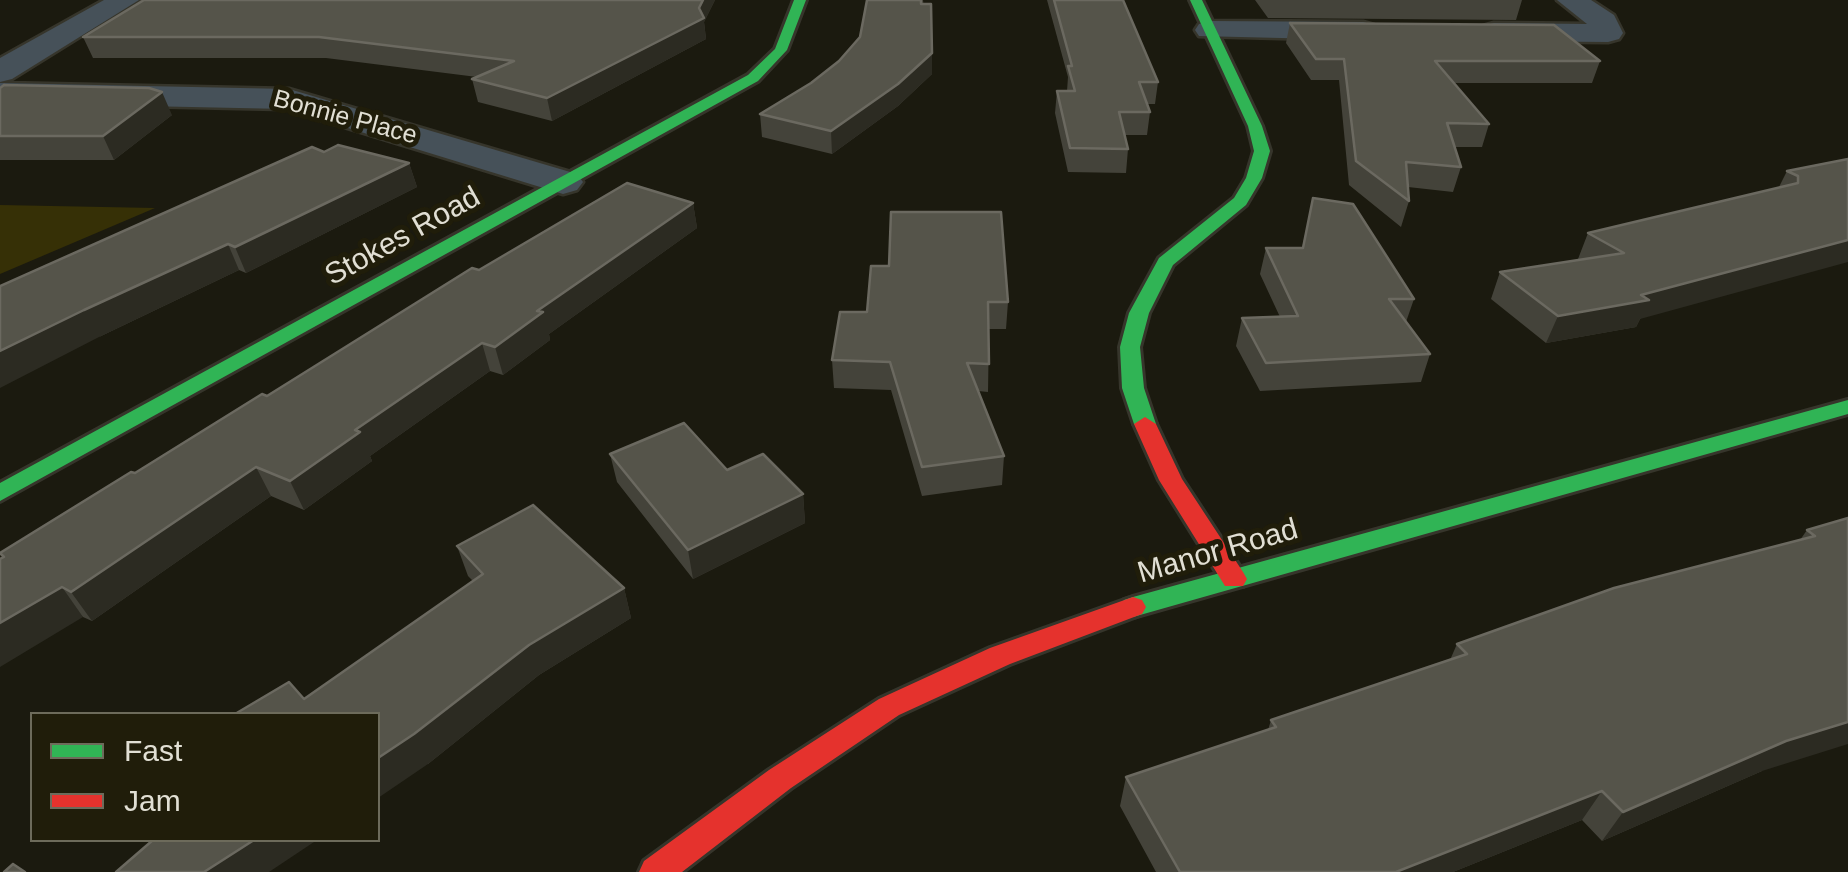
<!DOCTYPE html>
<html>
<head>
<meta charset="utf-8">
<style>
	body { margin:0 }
	#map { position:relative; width:1848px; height:872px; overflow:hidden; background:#1b1a0f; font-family:Helvetica,sans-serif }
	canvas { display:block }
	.legend { position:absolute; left:30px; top:712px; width:350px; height:130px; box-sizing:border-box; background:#201d0a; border:2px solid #6d6b5b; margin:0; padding:12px 18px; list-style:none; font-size:30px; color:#e1dfd4 }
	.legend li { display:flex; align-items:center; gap:20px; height:50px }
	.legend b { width:50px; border:2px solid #6d6b5b }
</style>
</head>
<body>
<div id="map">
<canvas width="1848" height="872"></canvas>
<ul class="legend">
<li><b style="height:12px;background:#30b455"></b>Fast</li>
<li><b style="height:12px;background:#e5322d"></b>Jam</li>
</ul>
</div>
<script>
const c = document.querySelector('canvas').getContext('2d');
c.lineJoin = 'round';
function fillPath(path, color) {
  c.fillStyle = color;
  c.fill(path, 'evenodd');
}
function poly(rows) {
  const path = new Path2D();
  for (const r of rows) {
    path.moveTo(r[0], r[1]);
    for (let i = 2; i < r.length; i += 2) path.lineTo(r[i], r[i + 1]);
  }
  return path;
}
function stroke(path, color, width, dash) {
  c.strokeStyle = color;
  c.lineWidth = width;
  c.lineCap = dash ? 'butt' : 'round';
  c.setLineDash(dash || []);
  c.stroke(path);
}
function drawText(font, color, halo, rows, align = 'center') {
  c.font = font + ' Helvetica,sans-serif';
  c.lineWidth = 10;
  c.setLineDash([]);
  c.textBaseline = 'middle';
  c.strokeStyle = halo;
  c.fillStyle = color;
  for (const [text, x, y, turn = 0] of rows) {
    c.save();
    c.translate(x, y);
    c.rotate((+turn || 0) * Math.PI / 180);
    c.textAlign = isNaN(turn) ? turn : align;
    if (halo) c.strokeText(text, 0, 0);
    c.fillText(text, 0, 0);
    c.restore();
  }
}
const green = poly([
	[0,205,155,208,0,274]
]);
const street = poly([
	[104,0,139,0,12,79,0,82,0,58,104,0],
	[1557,0,1591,0,1614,15,1623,33,1619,39,1608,42,1494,41,1483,38,1479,32,1483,26,1494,23,1587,24,1557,0],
	[1210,21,1363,22,1374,25,1378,31,1374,37,1363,40,1199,36,1195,30,1199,24,1210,21],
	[0,83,289,89,577,174,583,182,577,190,563,194,286,109,0,103,0,83]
]);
const fast = poly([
	[794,0,806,0,787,50,758,81,0,501,0,483,748,75,775,49,794,0],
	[1190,0,1202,0,1262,126,1270,151,1262,178,1246,205,1173,265,1149,313,1140,347,1144,388,1156,424,1145,431,1134,424,1122,388,1120,347,1129,313,1159,258,1234,198,1246,178,1254,151,1248,126,1190,0],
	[1848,400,1848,414,1133,617,1124,614,1120,607,1124,600,1133,597,1848,400]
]);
const jam = poly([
	[1145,417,1156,424,1182,479,1243,572,1247,579,1243,586,1225,586,1159,480,1134,424,1145,417],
	[1133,597,1142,600,1146,607,1142,614,1010,664,899,715,791,788,682,872,639,872,644,861,769,770,879,699,990,648,1133,597]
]);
const wall = poly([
	[144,0,715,0,704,22,706,39,552,121,478,102,472,79,477,77,326,58,93,58,83,37],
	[867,0,923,0,932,74,898,106,832,154,762,137,760,114,811,83,839,61,860,37],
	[1047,0,1123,0,1158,82,1155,104,1147,104,1150,112,1147,135,1125,135,1128,149,1126,173,1068,172,1055,113,1057,91,1067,91,1068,77],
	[1255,0,1522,0,1516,20,1268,18],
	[1290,23,1600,61,1592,83,1454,83,1489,124,1482,147,1454,147,1461,167,1453,192,1408,187,1409,201,1401,227,1349,185,1339,80,1311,80,1286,43],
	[0,88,172,115,114,160,0,160],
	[324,152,409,163,417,187,246,273,239,270,99,337],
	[1848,159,1640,319,1636,327,1546,343,1491,299,1500,272,1580,260,1578,259,1588,233,1779,187,1787,171],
	[1313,198,1414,299,1406,322,1430,354,1421,382,1260,391,1236,346,1242,318,1280,317,1260,274,1266,248,1302,248],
	[693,203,697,228,549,334,550,340,503,375,490,371,370,456,372,461,304,510,271,496,92,621,83,617,0,555,0,553,267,396,479,270],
	[871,266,1008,302,1006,329,989,329,988,392,978,391,1004,456,1002,485,922,496,891,390,834,388,832,360,867,312],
	[610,454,803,494,805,523,693,579,617,482],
	[1848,518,1762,771,1602,841,1582,820,1453,872,1156,872,1120,806,1126,777,1268,730,1271,720,1450,660,1457,644,1800,540,1807,530],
	[457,546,624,588,631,618,539,675,428,764,304,699,473,581,468,576]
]);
const shadedWall = poly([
	[703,0,715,0,704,22,706,39,552,121,547,98,699,8],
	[932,53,932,74,898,106,832,154,831,131],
	[162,92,172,115,114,160,103,136],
	[409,163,417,187,246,273,235,247],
	[693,203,697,228,549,334,550,340,503,375,495,347,537,311],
	[1848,240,1848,262,1640,319,1636,327,1546,343,1558,316],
	[228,244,239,270,99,337,0,388,0,351,84,310],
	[482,343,490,371,370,456,372,461,304,510,290,481,355,430],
	[256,467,271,496,92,621,71,592],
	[803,494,805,523,693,579,688,550],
	[62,587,83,617,0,667,0,623],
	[624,588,631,618,539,675,428,764,378,798,378,758,529,645],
	[1848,722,1848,744,1762,771,1602,841,1623,812,1786,741],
	[1602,791,1582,820,1453,872,1396,872],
	[254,840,317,840,269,872,204,872]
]);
const building = poly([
	[144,0,703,0,699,8,704,18,547,98,472,79,514,61,319,37,83,37,144,0],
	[867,0,921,0,921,4,931,4,932,53,898,84,831,131,760,114,811,83,839,61,860,37,867,0],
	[1054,0,1123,0,1158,82,1139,82,1150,112,1119,112,1128,149,1070,148,1057,91,1075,91,1068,66,1072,66,1054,0],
	[1290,23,1554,25,1600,61,1435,61,1489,124,1447,123,1461,167,1406,162,1409,201,1356,161,1344,59,1316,59,1290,23],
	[4,85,149,88,162,92,103,136,0,136,0,88,4,85],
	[338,145,409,163,235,247,228,244,84,310,0,351,0,286,312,147,324,152,338,145],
	[1848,159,1848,240,1641,295,1649,300,1558,316,1500,272,1624,253,1588,233,1798,183,1798,176,1787,171,1848,159],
	[627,183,693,203,537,311,543,312,495,347,482,343,355,430,360,432,290,481,256,467,71,592,62,587,0,623,0,559,4,557,0,553,131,472,135,473,262,394,267,396,472,268,479,270,627,183],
	[1313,198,1353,204,1414,299,1389,299,1430,354,1266,363,1242,318,1298,316,1266,248,1303,248,1313,198],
	[891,212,1001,212,1008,302,988,302,989,364,967,363,1004,456,922,467,890,362,832,360,840,312,867,312,871,266,889,266,891,212],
	[684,423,727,470,763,454,803,494,688,550,610,454,684,423],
	[533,505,624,588,529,645,414,734,378,758,378,714,235,714,289,682,304,699,483,574,457,546,533,505],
	[1848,518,1848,722,1786,741,1623,812,1602,791,1396,872,1180,872,1126,777,1276,727,1271,720,1467,654,1457,644,1614,588,1815,536,1807,530,1848,518],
	[153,840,254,840,204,872,116,872,153,840],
	[13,864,25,872,4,872,13,864]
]);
const farStreetnames = [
	["Bonnie Place",345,118,15]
];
const streetNames = [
	["Stokes Road",403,237,-29],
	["Manor Road",1218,552,-16]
];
fillPath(green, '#363006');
stroke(street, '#36352b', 5);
stroke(fast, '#36352b', 6);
stroke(jam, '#36352b', 6);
fillPath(street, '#465159');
fillPath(fast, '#30b455');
fillPath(jam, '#e5322d');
fillPath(wall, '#44433a');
fillPath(shadedWall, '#2c2b22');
fillPath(building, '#55544a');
stroke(building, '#6b6960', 2.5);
drawText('25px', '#e1dfd4', '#201d0a', farStreetnames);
drawText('30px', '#e1dfd4', '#201d0a', streetNames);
</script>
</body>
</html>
